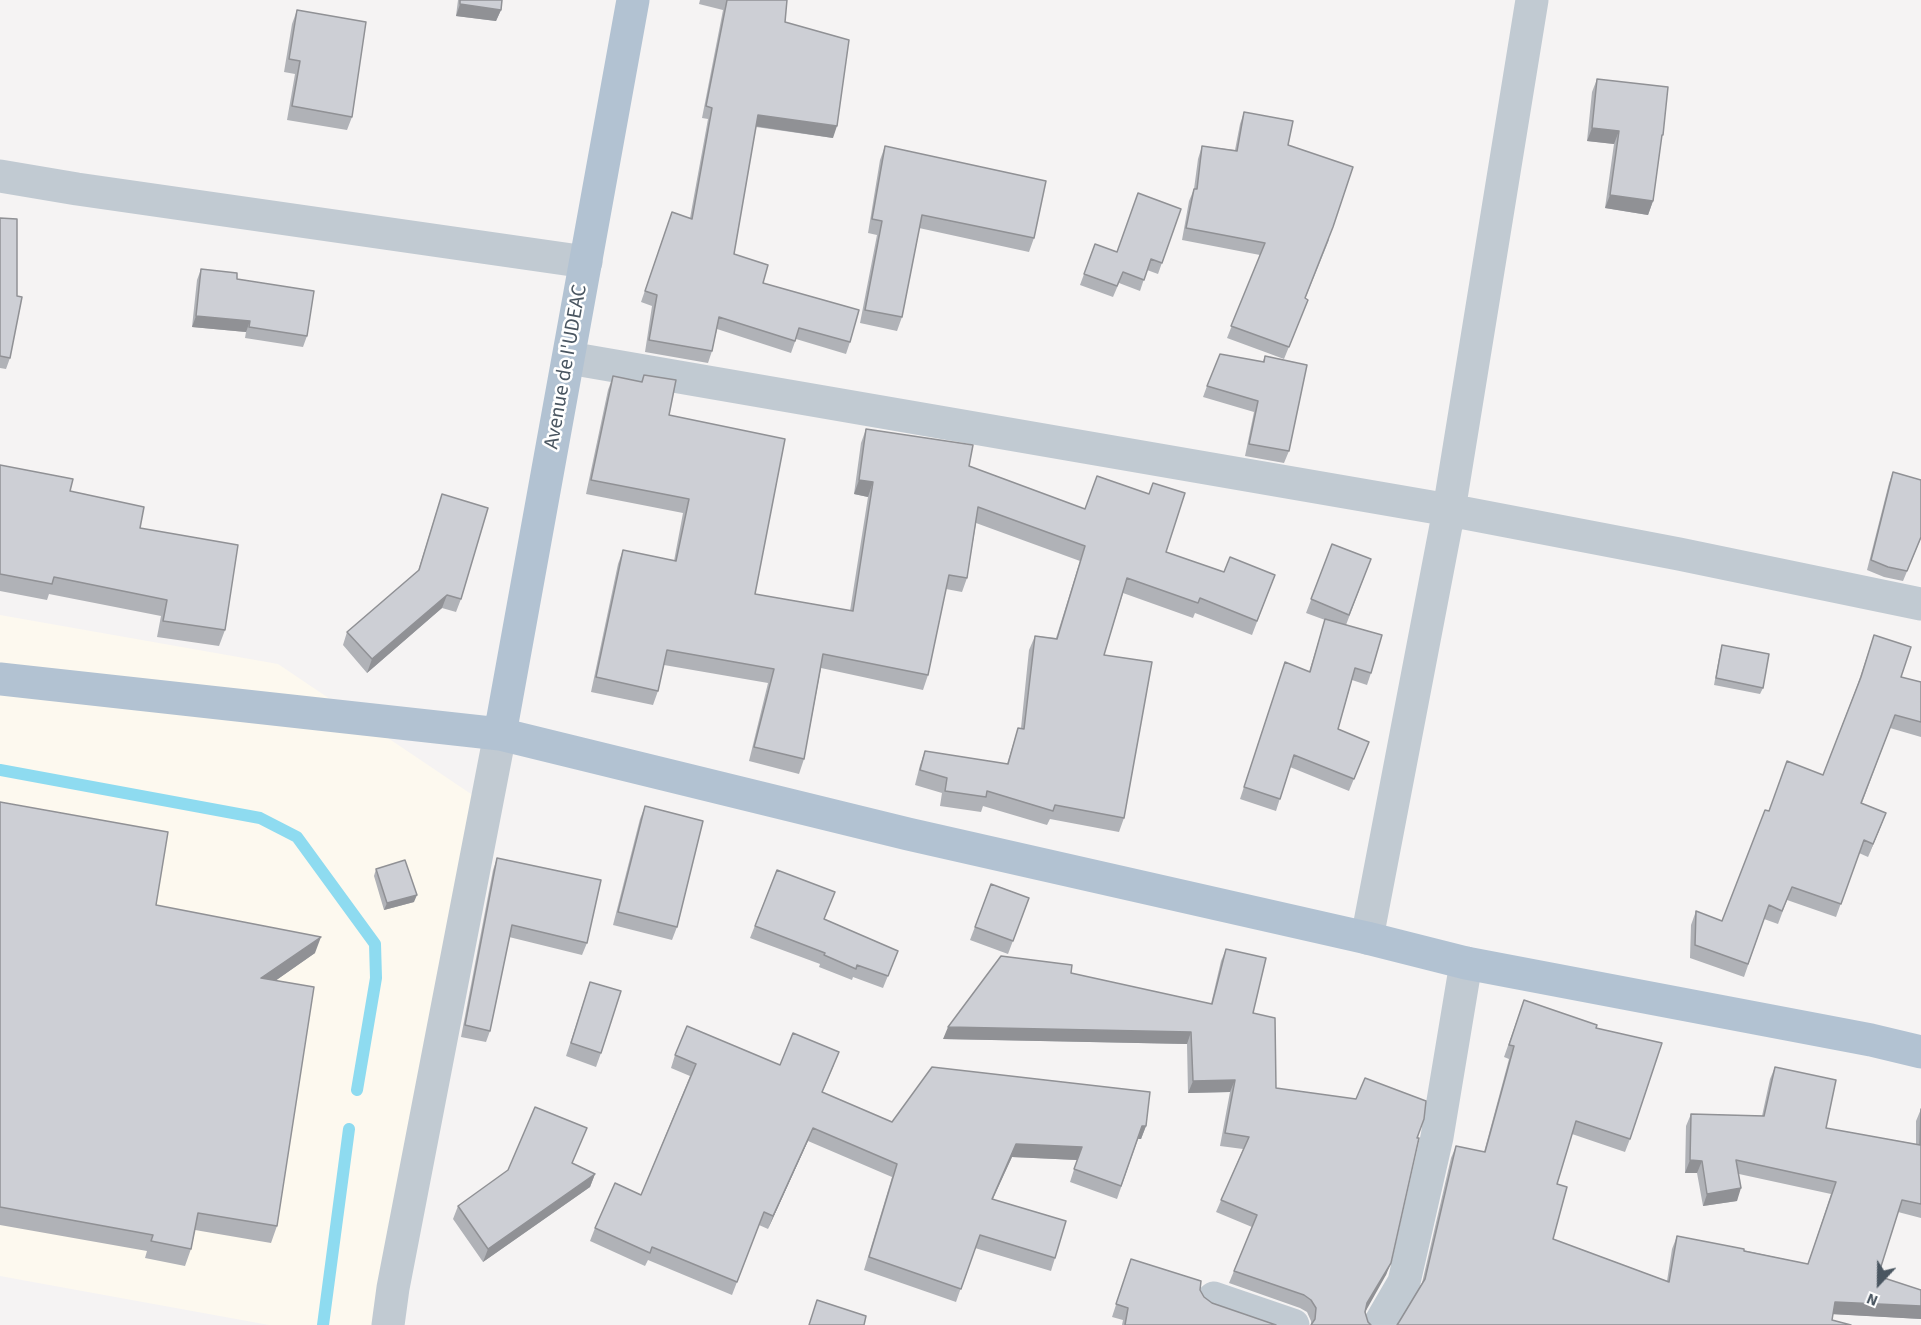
<!DOCTYPE html>
<html>
<head>
<meta charset="utf-8">
<style>
	body { margin:0 }
	#map { position:relative; width:1921px; height:1325px; overflow:hidden; background:#f5f3f3; font-family:"Source Sans 3",sans-serif }
	canvas { display:block }
	.north { position:absolute; left:1849px; top:1253px; width:60px; height:60px; -webkit-text-stroke:4px #fff; paint-order:stroke; rotate:202deg; font-size:16px; font-weight:700; line-height:24px; text-align:center; color:#4a5661 }
	.north::after { content:''; display:block; margin:auto; width:21px; height:27px; background:#4a5661; clip-path:polygon(50% 0,100% 100%,50% 72%,0 100%) }
</style>
</head>
<body>
<div id="map">
<canvas width="1921" height="1325"></canvas>
<div class="north">N</div>
</div>
<script>
const c = document.querySelector('canvas').getContext('2d');
c.lineJoin = 'round';
function fillPath(path, color) {
  c.fillStyle = color;
  c.fill(path, 'evenodd');
}
function poly(rows) {
  const path = new Path2D();
  for (const r of rows) {
    path.moveTo(r[0], r[1]);
    for (let i = 2; i < r.length; i += 2) path.lineTo(r[i], r[i + 1]);
  }
  return path;
}
function stroke(path, color, width, dash) {
  c.strokeStyle = color;
  c.lineWidth = width;
  c.lineCap = dash ? 'butt' : 'round';
  c.setLineDash(dash || []);
  c.stroke(path);
}
function drawText(font, color, halo, rows, align = 'center') {
  c.font = font + ' "Source Sans 3",sans-serif';
  c.lineWidth = 5;
  c.setLineDash([]);
  c.textBaseline = 'middle';
  c.strokeStyle = halo;
  c.fillStyle = color;
  for (const [text, x, y, turn = 0] of rows) {
    c.save();
    c.translate(x, y);
    c.rotate((+turn || 0) * Math.PI / 180);
    c.textAlign = isNaN(turn) ? turn : align;
    if (halo) c.strokeText(text, 0, 0);
    c.fillText(text, 0, 0);
    c.restore();
  }
}
const commercial = poly([
	[0,615,278,664,474,796,400,1325,269,1325,0,1276]
]);
const stream = poly([
	[0,770,260,818,297,837,375,944,376,978,357,1090],
	[323,1325,349,1129]
]);
const minor = poly([
	[0,176,77,189,586,262],
	[569,358,1449,510,1679,554,1921,604],
	[1367,938,1449,510,1532,0],
	[1214,1298,1293,1325],
	[388,1325,393,1288,500,734],
	[1379,1325,1404,1282,1437,1137,1466,963]
]);
const major = poly([
	[0,679,500,734,908,834,1367,938,1466,963,1871,1040,1921,1052],
	[500,734,633,0]
]);
const wall = poly([
	[458,0,502,0,501,10,496,21,456,16],
	[700,0,787,0,785,22,833,138,756,127,734,254,763,283,850,342,846,354,796,339,791,353,717,329,712,351,708,363,645,352,652,306,641,302,672,212,690,218,708,119,702,118,723,10,699,4],
	[297,10,352,117,347,130,287,120,295,74,284,72,292,24],
	[1597,79,1661,143,1653,201,1648,215,1605,208,1614,144,1587,141,1592,92],
	[1244,112,1288,145,1329,240,1305,299,1308,300,1284,359,1227,338,1260,255,1182,240,1189,201,1194,189,1198,159,1202,146,1235,150,1240,124],
	[885,146,1034,238,1029,252,919,228,902,317,897,331,860,323,877,235,868,233,880,160],
	[1181,209,1158,274,1147,270,1140,291,1119,283,1113,297,1080,285,1095,244,1117,252],
	[0,218,10,358,6,369,0,368],
	[201,269,237,279,307,336,303,347,245,338,246,332,192,327,197,280],
	[1265,356,1289,451,1284,463,1245,456,1254,412,1203,397,1207,386,1263,361],
	[644,375,669,415,755,594,850,611,868,497,854,494,861,443,866,429,969,466,1166,552,1224,572,1275,575,1252,635,1195,613,1193,618,1123,593,1104,655,1124,818,1119,832,1050,819,1047,825,983,806,981,812,940,806,942,793,915,785,920,765,925,751,1007,764,1018,728,1021,728,1029,650,1035,636,1056,638,1080,561,976,523,967,578,962,592,946,589,928,675,923,690,821,668,804,759,799,774,749,761,768,683,664,665,658,691,653,705,591,692,618,564,623,550,674,561,683,513,586,494,608,390,613,376,641,382],
	[0,465,70,491,140,528,225,630,219,646,157,637,161,616,49,594,47,600,0,591],
	[1893,472,1921,538,1903,581,1884,577,1867,570,1889,483],
	[442,494,461,599,456,612,442,608,367,673,343,645,347,632,418,571],
	[1332,544,1371,559,1346,625,1371,673,1367,685,1352,680,1338,729,1364,754,1349,791,1290,767,1276,811,1240,799,1281,674,1309,672,1325,620,1306,613],
	[1874,635,1901,677,1921,682,1921,737,1890,728,1862,803,1886,813,1868,857,1859,853,1836,917,1787,900,1778,924,1764,919,1744,977,1690,958,1691,925,1696,911,1722,921,1769,811,1823,775,1857,686],
	[1722,645,1763,688,1760,694,1714,685,1720,652],
	[0,802,156,905,315,953,275,981,277,1226,271,1243,195,1230,191,1249,185,1266,145,1258,147,1251,0,1225],
	[645,806,677,927,672,940,613,925,640,819],
	[497,858,587,943,582,955,509,937,490,1031,486,1042,461,1037,493,870],
	[376,869,414,902,384,910,374,876],
	[777,870,825,920,898,951,883,988,853,977,852,980,819,967,820,964,750,938],
	[991,884,1029,898,1008,954,970,940],
	[1226,949,1253,1013,1276,1088,1417,1138,1386,1275,1311,1325,1311,1321,1307,1312,1300,1308,1229,1283,1252,1227,1216,1212,1243,1149,1220,1146,1230,1092,1188,1093,1187,1044,943,1039,1071,973,1211,1004,1221,961],
	[590,982,601,1053,596,1067,566,1056],
	[1524,1000,1596,1028,1630,1139,1625,1152,1572,1134,1557,1184,1553,1239,1667,1281,1672,1249,1677,1236,1808,1264,1831,1194,1739,1174,1737,1201,1703,1206,1697,1173,1685,1173,1686,1126,1691,1114,1762,1116,1770,1079,1775,1067,1826,1128,1916,1144,1916,1121,1921,1109,1921,1218,1898,1212,1878,1276,1921,1319,1833,1314,1832,1320,1399,1322,1422,1283,1451,1158,1456,1146,1484,1152,1509,1059,1504,1057],
	[675,1055,780,1065,834,1065,822,1093,892,1122,1146,1126,1141,1139,1138,1139,1117,1199,1070,1182,1077,1160,1012,1157,993,1199,1055,1258,1051,1271,975,1248,956,1302,864,1270,892,1177,808,1141,768,1229,759,1225,732,1295,648,1260,645,1266,590,1241,595,1228,641,1195,690,1076,671,1068],
	[587,1128,572,1163,595,1174,590,1187,483,1262,453,1219,458,1206],
	[1131,1259,1200,1290,1204,1297,1212,1303,1276,1325,1122,1325,1123,1320,1112,1317]
]);
const shadedWall = poly([
	[460,4,501,10,496,21,456,16],
	[758,115,837,126,833,138,754,126],
	[1592,128,1619,131,1614,144,1587,141],
	[1610,195,1653,201,1648,215,1605,208],
	[196,316,250,321,246,332,192,327],
	[859,480,873,482,868,497,854,494],
	[447,595,442,608,367,673,372,659],
	[1886,813,1881,826,1868,857,1873,844],
	[417,895,414,902,384,910,387,903],
	[321,937,315,953,255,995,261,978],
	[948,1027,1191,1032,1187,1044,943,1039],
	[1235,1080,1230,1092,1188,1093,1193,1081],
	[1142,1126,1146,1126,1141,1139,1138,1139],
	[813,1128,808,1141,768,1229,773,1216],
	[1016,1144,1082,1147,1077,1160,1012,1157,987,1211,992,1199],
	[1690,1160,1702,1161,1697,1173,1685,1173],
	[595,1174,590,1187,483,1262,488,1249],
	[1741,1188,1737,1201,1703,1206,1707,1194],
	[1391,1263,1386,1275,1363,1316,1367,1303],
	[1835,1302,1921,1306,1921,1319,1830,1314]
]);
const building = poly([
	[460,0,502,0,501,10,460,4,460,0],
	[727,0,787,0,785,22,849,40,837,126,758,115,734,254,768,265,763,283,859,310,850,342,799,328,795,341,719,317,712,351,649,340,657,295,645,291,672,212,692,219,712,108,706,106,727,0],
	[297,10,366,22,352,117,292,106,300,61,289,59,297,10],
	[1597,79,1668,87,1663,135,1662,135,1653,201,1610,195,1619,131,1592,128,1597,79],
	[1244,112,1293,121,1288,145,1353,167,1333,227,1305,298,1308,300,1289,347,1231,326,1265,243,1186,228,1194,189,1197,189,1202,146,1237,151,1244,112],
	[885,146,1046,181,1034,238,922,215,902,317,865,310,882,221,872,219,885,146],
	[1138,193,1181,209,1162,263,1151,259,1144,280,1123,272,1117,286,1084,274,1095,244,1117,252,1138,193],
	[0,218,17,219,17,296,22,297,10,358,0,356,0,218],
	[201,269,237,273,237,279,314,291,307,336,249,327,250,321,196,316,201,269],
	[1220,354,1264,362,1265,356,1307,365,1289,451,1249,444,1258,401,1207,386,1220,354],
	[644,375,676,380,669,415,785,439,755,594,853,611,873,482,859,480,866,429,973,445,969,466,1085,509,1097,476,1149,494,1153,483,1185,493,1166,552,1224,572,1230,557,1275,575,1257,621,1200,598,1198,603,1127,578,1104,655,1152,662,1124,818,1055,805,1053,811,987,791,986,797,945,791,947,778,920,770,925,751,1008,764,1018,728,1024,729,1035,636,1057,639,1085,546,978,507,967,578,949,575,928,675,823,654,804,759,754,747,774,669,667,650,658,691,596,677,623,550,676,561,689,499,591,480,613,376,642,382,644,375],
	[0,465,73,479,70,491,144,507,140,528,238,545,225,630,163,621,167,600,54,577,52,584,0,574,0,465],
	[1893,472,1921,480,1921,537,1907,571,1888,567,1871,560,1893,472],
	[442,494,488,508,461,599,447,595,372,659,347,632,419,570,442,494],
	[1332,544,1371,559,1349,615,1311,599,1332,544],
	[1325,619,1382,635,1371,673,1355,668,1338,729,1369,742,1354,779,1294,755,1280,799,1244,787,1285,662,1310,672,1325,619],
	[1874,635,1911,647,1901,677,1921,682,1921,722,1895,715,1861,803,1886,813,1873,844,1864,840,1841,904,1792,887,1782,911,1769,905,1748,964,1695,945,1696,911,1722,921,1765,810,1769,811,1787,761,1823,775,1861,677,1874,635],
	[1722,645,1769,654,1763,688,1716,678,1722,645],
	[0,802,168,832,156,905,321,937,261,978,314,987,277,1226,198,1213,191,1249,151,1241,153,1235,0,1207,0,802],
	[645,806,703,821,677,927,618,912,645,806],
	[497,858,601,880,587,943,512,925,490,1031,465,1025,497,858],
	[405,860,417,895,387,903,376,869,405,860],
	[777,870,835,892,824,919,898,951,888,976,857,965,856,969,824,955,825,953,755,926,777,870],
	[991,884,1029,898,1013,941,975,927,991,884],
	[1226,949,1266,958,1253,1013,1275,1018,1276,1088,1356,1099,1365,1078,1426,1101,1424,1119,1417,1138,1419,1138,1391,1263,1367,1303,1365,1312,1368,1322,1371,1325,1311,1325,1315,1319,1316,1308,1311,1300,1304,1295,1234,1271,1257,1215,1221,1200,1249,1137,1225,1133,1235,1080,1193,1081,1191,1032,948,1027,1001,956,1072,965,1071,973,1212,1004,1226,949],
	[590,982,621,991,601,1053,571,1043,590,982],
	[1524,1000,1597,1025,1596,1028,1662,1043,1630,1139,1576,1121,1557,1184,1567,1187,1553,1239,1669,1282,1677,1236,1744,1249,1744,1251,1808,1264,1836,1182,1736,1160,1741,1188,1707,1194,1702,1161,1690,1160,1691,1114,1764,1116,1775,1067,1836,1080,1826,1128,1920,1145,1921,1109,1921,1204,1902,1200,1878,1276,1921,1290,1921,1306,1835,1302,1832,1320,1851,1325,1397,1325,1399,1322,1425,1279,1456,1146,1485,1152,1514,1046,1509,1045,1524,1000],
	[687,1026,780,1065,793,1033,839,1052,822,1092,892,1122,932,1067,1150,1092,1146,1126,1142,1126,1121,1186,1074,1169,1082,1147,1016,1144,992,1199,1066,1221,1055,1258,980,1235,961,1289,869,1257,897,1164,813,1128,773,1216,764,1212,737,1282,652,1247,650,1253,595,1228,615,1183,641,1195,696,1064,675,1055,687,1026],
	[535,1107,587,1128,572,1163,595,1174,488,1249,458,1206,508,1170,535,1107],
	[1131,1259,1201,1281,1200,1290,1204,1297,1212,1303,1276,1325,1125,1325,1128,1308,1116,1304,1131,1259],
	[817,1300,866,1316,864,1325,809,1325,817,1300]
]);
const streetNames = [
	["Avenue de I'UDEAC",567,367,-80]
];
fillPath(commercial, '#fdf9ef');
stroke(stream, '#8edbf0', 12);
stroke(minor, '#c1cad2', 33);
stroke(major, '#b2c2d2', 33);
fillPath(wall, '#b0b2b7');
fillPath(shadedWall, '#909195');
fillPath(building, '#cdcfd5');
stroke(building, '#909195', 1.5);
drawText('21px', '#4a5661', '#fff', streetNames);
</script>
</body>
</html>
